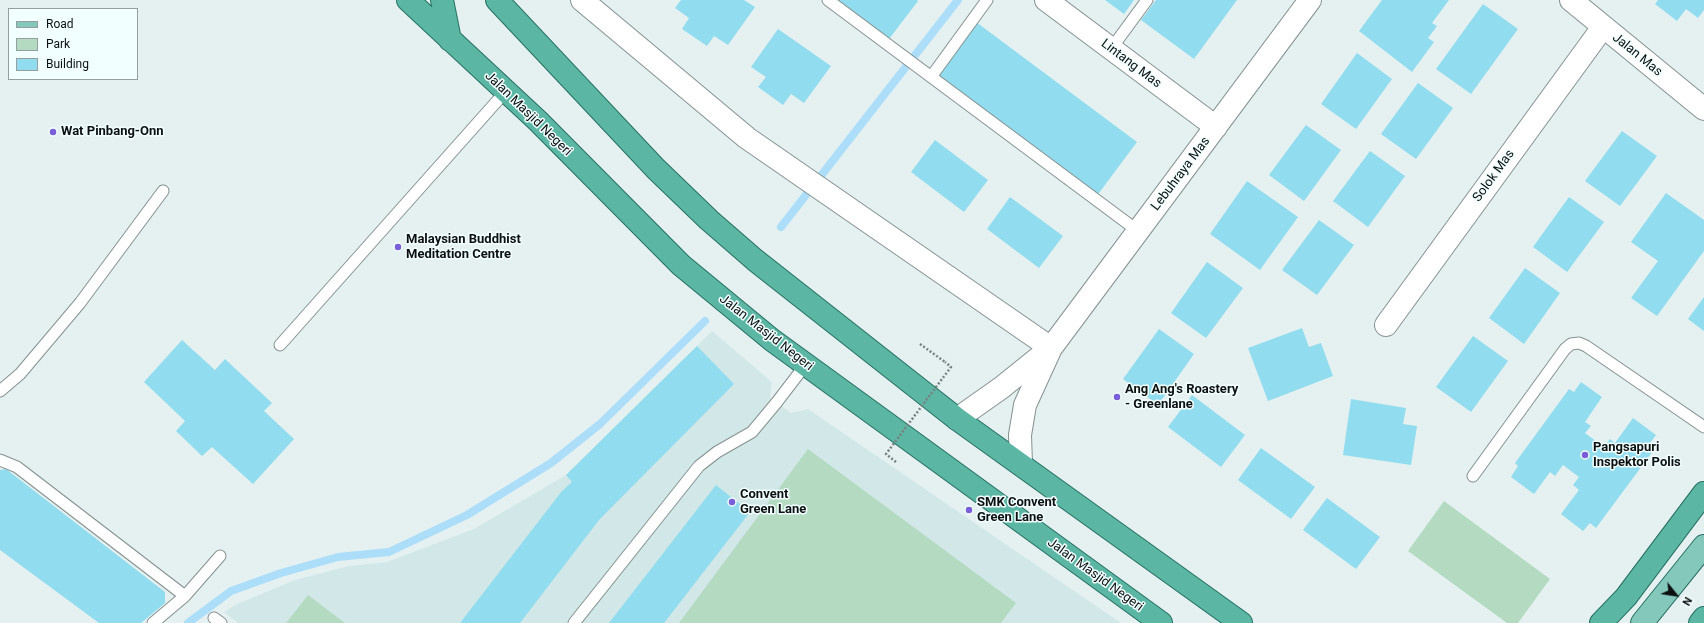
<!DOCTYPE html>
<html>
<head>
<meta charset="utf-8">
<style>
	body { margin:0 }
	#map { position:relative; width:1704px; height:623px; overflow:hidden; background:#e5f1f1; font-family:Roboto,sans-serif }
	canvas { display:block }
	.legend { position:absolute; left:8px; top:8px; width:130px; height:72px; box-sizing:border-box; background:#f2ffff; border:1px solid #969f9f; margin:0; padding:5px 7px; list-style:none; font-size:12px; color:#0c1010 }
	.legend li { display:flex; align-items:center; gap:8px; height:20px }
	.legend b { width:20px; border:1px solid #969f9f }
	.north { position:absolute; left:1656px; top:575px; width:40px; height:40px; -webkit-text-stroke:3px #f2ffff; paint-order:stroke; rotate:120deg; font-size:11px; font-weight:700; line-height:16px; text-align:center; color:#0c1010 }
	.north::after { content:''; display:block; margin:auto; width:14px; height:18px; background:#0c1010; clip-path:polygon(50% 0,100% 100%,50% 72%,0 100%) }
</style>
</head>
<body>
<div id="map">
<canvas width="1704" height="623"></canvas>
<ul class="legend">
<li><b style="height:5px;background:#84c8bb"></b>Road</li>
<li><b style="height:11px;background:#b4dac2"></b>Park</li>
<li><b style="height:11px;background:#91dcee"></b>Building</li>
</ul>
<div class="north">N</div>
</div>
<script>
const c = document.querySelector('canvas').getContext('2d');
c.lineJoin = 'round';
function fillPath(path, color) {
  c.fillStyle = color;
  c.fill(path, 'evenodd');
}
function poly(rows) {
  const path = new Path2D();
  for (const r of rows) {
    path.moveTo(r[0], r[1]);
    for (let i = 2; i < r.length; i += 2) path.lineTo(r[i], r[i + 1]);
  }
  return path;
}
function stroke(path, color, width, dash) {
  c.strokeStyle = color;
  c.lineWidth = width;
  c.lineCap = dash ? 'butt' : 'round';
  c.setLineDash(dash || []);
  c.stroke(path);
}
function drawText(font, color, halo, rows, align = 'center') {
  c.font = font + ' Roboto,sans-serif';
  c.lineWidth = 3;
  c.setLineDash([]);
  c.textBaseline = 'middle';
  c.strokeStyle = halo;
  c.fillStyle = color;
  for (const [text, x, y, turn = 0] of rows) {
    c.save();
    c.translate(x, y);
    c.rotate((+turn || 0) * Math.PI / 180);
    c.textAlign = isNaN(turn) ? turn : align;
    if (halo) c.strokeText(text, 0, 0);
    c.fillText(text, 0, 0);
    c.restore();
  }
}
const built = poly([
	[712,331,772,382,770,397,791,413,808,409,1121,623,238,623,224,612,235,605,295,580,349,566,387,562,474,529,566,475]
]);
const green = poly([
	[808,449,1016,603,1001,623,679,623],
	[1444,501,1550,579,1518,623,1507,623,1408,551],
	[308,595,345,623,286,623]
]);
const stream = poly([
	[781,227,958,0],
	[188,623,231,591,281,573,338,557,389,552,467,515,551,463,600,424,705,321]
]);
const building = poly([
	[681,0,744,0,755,7,728,45,714,36,707,46,682,29,689,18,675,8],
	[836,0,917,0,918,1,889,39],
	[1105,0,1134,0,1124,14],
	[1156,0,1237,0,1194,59,1141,20],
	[1382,0,1449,0,1432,23,1437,26,1428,38,1434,42,1412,72,1359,31],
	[1658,0,1704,0,1704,10,1698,18,1686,9,1677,21,1655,4],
	[1483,4,1518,29,1471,94,1436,69],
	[976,22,1137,142,1096,197,935,77],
	[778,29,831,66,804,103,791,94,783,105,758,87,766,77,751,67],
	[1357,53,1392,79,1356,129,1321,104],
	[1418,83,1453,108,1416,159,1381,134],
	[1306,125,1341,150,1304,201,1269,175],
	[1622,131,1657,156,1620,206,1585,181],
	[935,140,988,180,964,212,911,172],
	[1370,151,1405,176,1368,227,1333,201],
	[1247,181,1298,217,1260,270,1210,234],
	[1666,193,1704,220,1704,251,1657,316,1631,298,1658,261,1631,242],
	[1010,197,1063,236,1039,268,987,229],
	[1569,197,1604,222,1567,272,1533,247],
	[1319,220,1354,245,1317,295,1282,270],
	[1207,262,1243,288,1206,338,1171,313],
	[1525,268,1560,293,1524,344,1489,318],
	[1704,297,1704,331,1688,319],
	[1302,328,1309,347,1321,343,1333,376,1268,401,1248,348],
	[1159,329,1194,354,1158,405,1123,379],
	[1473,336,1508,361,1471,412,1436,387],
	[182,340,215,370,225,359,272,403,264,411,294,439,253,484,212,447,202,456,176,431,185,421,144,382],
	[697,346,734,384,599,520,520,623,460,623,562,491,572,482,566,475],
	[1581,382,1602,397,1585,422,1591,426,1585,433,1604,447,1610,439,1615,443,1633,418,1656,435,1650,443,1656,447,1596,528,1590,523,1583,531,1561,514,1579,490,1573,485,1579,477,1563,465,1555,476,1550,472,1534,494,1511,477,1518,466,1515,463,1569,389,1574,392],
	[1192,395,1245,435,1221,467,1168,427],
	[1351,399,1406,408,1403,424,1417,426,1411,465,1343,455],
	[1261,448,1315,487,1291,519,1238,480],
	[6,469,165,592,165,603,141,623,99,623,0,550,0,470],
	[716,485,750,512,664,623,609,623],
	[1327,498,1380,537,1356,569,1303,530]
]);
const path = poly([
	[920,344,945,362]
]);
const service = poly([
	[828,0,1138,231],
	[1111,49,1147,0],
	[931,77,987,0],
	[280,345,506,91],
	[0,391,20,374,80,303,163,191],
	[0,460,17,467,185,596],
	[1473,476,1565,349,1571,344,1579,343,1586,346,1704,427],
	[214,618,221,623],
	[153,623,185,596,220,556],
	[574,623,699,466,717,452,752,432,777,402,806,364]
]);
const minor = poly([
	[582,0,747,138,1051,348],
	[1046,0,1216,127],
	[1571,0,1704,109],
	[1386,325,1603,27],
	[957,419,1001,388,1047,351],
	[1021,464,1020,435,1025,405,1051,348,1310,0]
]);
const primary = poly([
	[1642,623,1704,546]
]);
const trunk = poly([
	[408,0,538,121,681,265,772,340,1161,623],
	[442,0,450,40],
	[497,0,656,169,709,220,755,260,957,419,1241,623],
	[1601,623,1626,597,1704,493],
	[1700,623,1704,618]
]);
const pathBridge = poly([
	[896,462,886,454,951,367,945,362]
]);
const markers = [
	[53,132,4,"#785ed8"],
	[398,247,4,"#785ed8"],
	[1117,397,4,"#785ed8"],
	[1585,455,4,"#785ed8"],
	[732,502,4,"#785ed8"],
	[969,510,4,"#785ed8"]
];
const streetNames = [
	["Jalan Mas",1637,55,39],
	["Lintang Mas",1131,64,37],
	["Jalan Masjid Negeri",528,114,44],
	["Lebuhraya Mas",1181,174,-53],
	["Solok Mas",1494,176,-54],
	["Jalan Masjid Negeri",766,333,38],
	["Jalan Masjid Negeri",1095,575,36]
];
const poiNames = [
	["Wat Pinbang-Onn",61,132],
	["Malaysian Buddhist",406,240],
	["Meditation Centre",406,255],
	["Ang Ang's Roastery",1125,390],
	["- Greenlane",1125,405],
	["Pangsapuri",1593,448],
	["Inspektor Polis",1593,463],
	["Convent",740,495],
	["Green Lane",740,510],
	["SMK Convent",977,503],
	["Green Lane",977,518]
];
fillPath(built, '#d2e8e8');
fillPath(green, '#b4dac2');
stroke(stream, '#addef9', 8);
fillPath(building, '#91dcee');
stroke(service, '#859190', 13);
stroke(minor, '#859190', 24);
stroke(primary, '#257062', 24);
stroke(trunk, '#257062', 24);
stroke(path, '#788080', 2.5, [2, 2]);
stroke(service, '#fff', 11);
stroke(minor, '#fff', 22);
stroke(primary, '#84c8bb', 22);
stroke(trunk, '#5bb6a4', 22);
stroke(pathBridge, '#788080', 2.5, [2, 2]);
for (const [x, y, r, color] of markers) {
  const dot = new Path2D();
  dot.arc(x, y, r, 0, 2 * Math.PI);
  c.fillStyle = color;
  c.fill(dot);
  stroke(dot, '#f2ffff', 1.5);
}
drawText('13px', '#0c1010', '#f2ffff', streetNames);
drawText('bold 13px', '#0c1010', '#f2ffff', poiNames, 'left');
</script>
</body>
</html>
